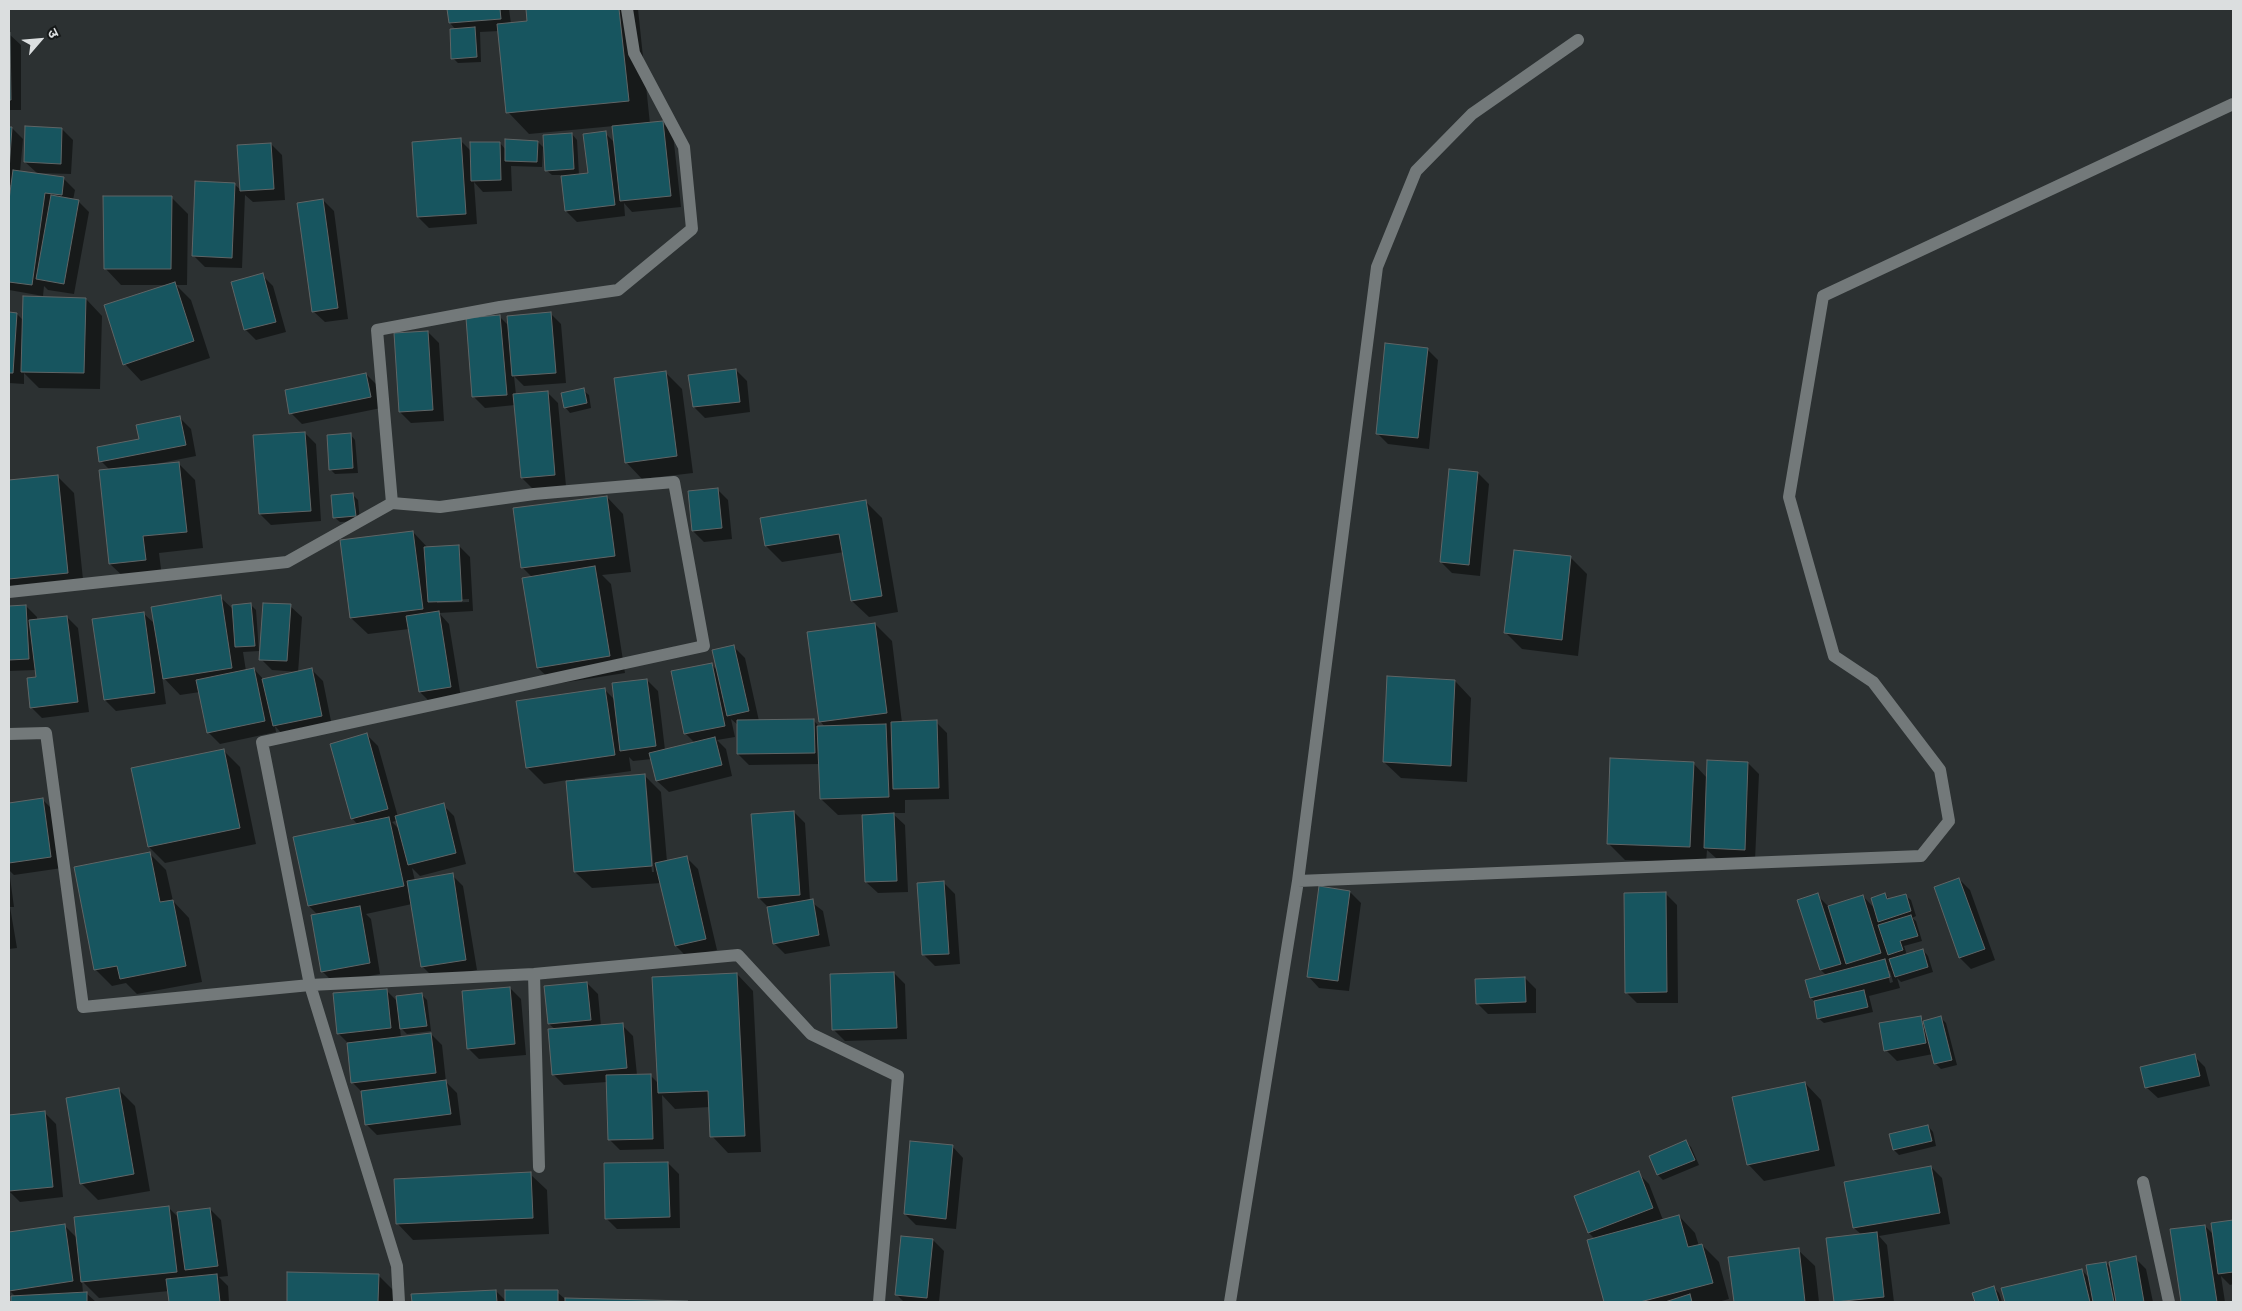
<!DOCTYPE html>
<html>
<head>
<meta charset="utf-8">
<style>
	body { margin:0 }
	#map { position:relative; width:2242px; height:1311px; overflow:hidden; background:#2c3132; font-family:Roboto,"Noto Sans Devanagari",sans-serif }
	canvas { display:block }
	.frame { position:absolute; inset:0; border:10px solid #dbdedf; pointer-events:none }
	.north { position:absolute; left:15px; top:15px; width:50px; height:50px; -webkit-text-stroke:4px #161919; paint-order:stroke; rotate:63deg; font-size:14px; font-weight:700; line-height:20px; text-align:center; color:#dbdedf }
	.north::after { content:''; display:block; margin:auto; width:18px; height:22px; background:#dbdedf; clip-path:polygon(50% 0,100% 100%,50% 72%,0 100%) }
</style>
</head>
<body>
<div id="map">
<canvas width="2242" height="1311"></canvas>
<div class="frame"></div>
<div class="north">उ</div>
</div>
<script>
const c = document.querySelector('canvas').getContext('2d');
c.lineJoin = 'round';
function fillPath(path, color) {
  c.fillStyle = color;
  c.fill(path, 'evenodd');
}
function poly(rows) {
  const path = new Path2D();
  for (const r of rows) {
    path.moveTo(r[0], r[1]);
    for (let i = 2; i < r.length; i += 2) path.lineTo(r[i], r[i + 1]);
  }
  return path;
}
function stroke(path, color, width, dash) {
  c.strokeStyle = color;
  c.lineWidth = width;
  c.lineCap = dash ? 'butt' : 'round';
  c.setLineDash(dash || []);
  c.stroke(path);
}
const shadow = poly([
	[448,9,509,9,511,24,529,22,527,9,638,9,650,124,662,122,673,134,681,207,632,212,624,203,625,216,577,222,566,211,562,175,552,175,546,170,572,134,577,140,579,175,589,174,605,133,615,143,614,126,529,134,508,112,499,31,480,32,481,62,458,63,453,58,456,30,450,23],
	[9,34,21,45,21,110,9,110],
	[9,128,12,128,23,139,20,172,64,179,75,190,73,200,78,201,89,212,74,294,48,290,44,286,43,296,9,290,9,209,11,196,9,196,9,188,14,188,14,185,9,185],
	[62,129,73,140,71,174,37,173,25,162],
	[460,140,471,151,500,143,506,150,538,142,543,147,542,167,511,166,512,191,483,192,474,182,477,224,429,228,418,217],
	[271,144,282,155,285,200,253,202,245,195,242,268,205,267,194,256,234,184,242,191,238,146],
	[171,197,188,214,187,285,176,285,191,300,210,358,141,381,125,364,168,285,121,285,105,268],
	[323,200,334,211,348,319,325,322,313,311],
	[262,275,273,286,286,332,256,340,245,329],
	[86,299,102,316,100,389,39,388,24,373,24,384,9,383,9,314,17,314,24,321],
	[550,313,561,324,566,383,524,386,514,376,516,395,547,392,558,403,566,486,533,489,522,478,515,405,485,408,474,397,499,316,509,326],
	[428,332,439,343,444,421,411,423,400,412],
	[1427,349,1438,360,1429,449,1388,444,1377,433],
	[736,370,747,381,750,412,705,418,694,407],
	[666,373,682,389,693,473,642,479,626,462],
	[366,374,377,385,381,408,302,424,291,413],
	[583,390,589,395,591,408,570,413,565,407],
	[180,418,191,429,196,456,156,464,157,466,178,463,195,480,203,548,159,553,162,577,127,580,110,564,110,470,101,461],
	[305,433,316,444,321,521,271,525,260,514],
	[350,434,355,440,358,473,335,474,330,469],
	[1478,473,1489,484,1480,576,1452,573,1441,562],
	[58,477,74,493,84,589,9,596,9,481],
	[717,489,728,500,732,539,704,542,693,531],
	[353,495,358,500,360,521,340,522,334,517],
	[607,497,623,514,631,572,602,575,611,584,625,673,555,684,538,668,523,579,533,578,522,567],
	[866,502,882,518,898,612,869,617,852,601,844,552,782,562,766,546],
	[413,532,428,548,459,546,470,557,473,611,439,613,449,624,461,698,431,703,420,692,409,629,368,634,351,618],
	[469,599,469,602,437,603,437,601],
	[1571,558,1587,574,1578,656,1522,649,1506,633],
	[220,597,234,610,251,605,256,610,259,651,243,652,246,671,254,669,264,680,298,672,272,670,261,659,290,606,302,617,298,673,312,670,323,681,332,726,285,737,275,726,276,732,220,744,209,733,200,692,180,695,162,676,166,704,116,711,105,700,143,613,155,624],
	[26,606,37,617,37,621,67,617,78,628,89,712,42,718,31,707,37,678,36,670,9,671,9,607],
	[875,624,892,641,902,723,936,722,947,733,949,799,905,800,905,813,892,813,905,825,908,892,878,893,866,882,863,814,838,815,821,799,820,764,749,765,738,754,738,725,731,719,735,737,717,740,726,749,732,776,669,792,657,781,652,759,633,761,629,757,631,771,575,779,575,781,644,775,661,792,667,862,687,858,698,869,717,950,687,957,676,946,661,883,592,888,575,872,567,780,544,784,527,767,604,689,615,700,647,680,658,691,665,750,695,743,685,733,712,665,718,671,734,647,745,658,759,721,813,720,820,727,825,727,820,721],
	[645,791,647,791,654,872,652,872],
	[1455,681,1471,698,1467,782,1401,778,1384,762],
	[367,735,378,746,398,817,443,805,454,816,466,864,420,876,412,868,415,881,452,875,463,886,477,970,433,977,422,966,412,904,366,914,371,919,380,974,333,982,322,971,318,915,309,906,294,838,358,825,352,818],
	[398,820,400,830,392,822],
	[223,750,240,767,256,844,165,863,149,847],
	[1693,763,1707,778,1748,763,1759,774,1755,860,1716,858,1707,850,1706,863,1625,860,1608,843],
	[42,799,53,810,62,868,14,875,9,870,14,907,10,907,17,948,9,949,9,804],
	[794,812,805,823,810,901,823,911,830,946,785,954,774,943,769,908,759,898],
	[150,854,166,870,173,901,189,918,202,982,137,994,126,983,112,986,96,970],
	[1959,879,1970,890,1995,960,1971,969,1960,958,1936,888],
	[944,883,955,894,960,964,935,966,924,955],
	[1320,888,1350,892,1361,903,1349,991,1319,988,1308,976],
	[1666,894,1677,905,1678,1003,1637,1003,1626,992],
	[1885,894,1890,900,1905,895,1911,900,1916,916,1912,918,1916,921,1922,941,1904,946,1907,955,1923,950,1928,956,1933,972,1901,982,1897,978,1900,988,1869,996,1873,1012,1824,1023,1818,1018,1815,1002,1811,998,1807,981,1827,976,1821,970,1799,901,1817,895,1828,906,1863,896,1875,909],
	[1887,971,1890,971,1893,982,1890,983],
	[894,973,905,984,907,1039,845,1041,834,1030],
	[737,974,753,991,761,1152,728,1153,712,1136,710,1107,675,1109,662,1095,664,1149,620,1150,609,1139,607,1082,564,1085,553,1074,556,1030,549,1024,587,983,598,994,601,1026,622,1025,633,1036,637,1075,650,1075,658,1083],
	[1525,978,1536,989,1536,1013,1488,1014,1477,1003],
	[510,988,521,999,526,1055,479,1059,468,1048],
	[386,990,398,1002,422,995,427,1000,431,1031,407,1034,400,1027,401,1038,431,1034,442,1045,446,1082,457,1093,461,1125,377,1135,366,1124,363,1093,353,1083,348,1043,338,1033],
	[1920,1017,1925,1022,1941,1018,1946,1023,1957,1065,1941,1069,1936,1064,1933,1054,1897,1061,1886,1050],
	[2194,1056,2205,1067,2210,1086,2158,1098,2146,1087],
	[1805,1083,1821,1100,1835,1166,1764,1181,1748,1164],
	[119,1090,135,1106,150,1191,98,1200,81,1183],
	[45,1113,56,1124,63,1197,20,1202,9,1191,9,1200,9,1116],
	[1928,1126,1933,1132,1936,1146,1899,1155,1894,1150],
	[1686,1142,1691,1147,1699,1165,1663,1180,1658,1175,1650,1156],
	[952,1146,963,1158,956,1229,916,1225,905,1214],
	[668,1163,679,1174,680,1228,617,1229,606,1218],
	[1931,1167,1942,1178,1950,1224,1879,1236,1887,1245,1894,1302,1836,1302,1828,1240,1862,1235,1854,1228,1846,1183],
	[1638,1173,1649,1184,1663,1220,1679,1216,1695,1233,1699,1246,1702,1245,1719,1262,1729,1299,1718,1302,1606,1302,1589,1240,1595,1239,1589,1233,1575,1197],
	[530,1174,547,1190,549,1234,413,1240,397,1223],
	[169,1208,179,1218,210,1209,221,1220,228,1276,219,1277,228,1286,229,1302,170,1302,169,1291,99,1298,82,1281,83,1293,86,1293,96,1302,13,1302,12,1297,16,1297,9,1290,9,1233,64,1225,78,1239],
	[2233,1221,2233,1284,2230,1285,2221,1276,2225,1302,2182,1302,2172,1230,2205,1226,2214,1235,2212,1224],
	[933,1240,944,1251,939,1302,904,1302,896,1294],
	[1798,1250,1815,1266,1819,1302,1735,1302,1729,1258],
	[2135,1258,2146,1269,2153,1302,2006,1302,2003,1289,2082,1270,2089,1278,2106,1263,2111,1268],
	[289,1273,378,1275,395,1292,395,1302,288,1302],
	[1993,1287,1999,1293,2002,1302,1976,1302,1973,1294],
	[496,1291,507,1302,557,1292,565,1299,680,1302,413,1302,413,1295]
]);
const building = poly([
	[447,9,500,9,501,19,449,23,447,9],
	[526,9,619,9,629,101,506,113,497,24,527,21,526,9],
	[475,27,477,57,451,59,450,29,475,27],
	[9,32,10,32,11,100,9,100,9,32],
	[663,121,671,196,620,201,612,126,663,121],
	[25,126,62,128,61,164,24,162,25,126],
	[9,127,12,127,9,171,9,127],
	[606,131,615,205,565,211,561,176,588,173,583,134,606,131],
	[572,133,574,169,545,171,543,135,572,133],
	[461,138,466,214,417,217,412,142,461,138],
	[505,139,538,141,537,162,505,161,505,139],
	[470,142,500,142,501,180,471,181,470,142],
	[271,143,274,189,240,191,237,145,271,143],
	[13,170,64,177,62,195,45,193,32,285,9,282,9,200,13,170],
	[195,181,235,183,232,258,192,256,195,181],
	[51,195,79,200,64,284,36,279,51,195],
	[103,196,172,196,171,269,104,269,103,196],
	[323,199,338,308,312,312,297,203,323,199],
	[263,273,276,322,244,330,231,282,263,273],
	[175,282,194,341,123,365,104,305,175,282],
	[23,296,86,298,84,373,21,372,23,296],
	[9,312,17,313,13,373,9,373,9,312],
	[551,312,556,373,512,376,507,316,551,312],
	[500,315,507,395,472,397,466,318,500,315],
	[428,331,433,410,399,412,394,333,428,331],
	[1385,343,1428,348,1418,438,1376,434,1385,343],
	[736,369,740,402,693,407,688,375,736,369],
	[666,371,677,456,625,463,614,378,666,371],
	[366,373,371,397,289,414,285,390,366,373],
	[584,388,587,403,564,408,561,393,584,388],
	[548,391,555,475,521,478,513,394,548,391],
	[180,416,186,445,99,462,97,447,139,439,136,425,180,416],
	[305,432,311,511,259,514,253,435,305,432],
	[351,433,353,468,329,470,327,435,351,433],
	[179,462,187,532,143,536,146,560,109,564,99,470,179,462],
	[1449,469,1478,472,1469,565,1440,562,1449,469],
	[58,475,68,573,9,579,9,480,58,475],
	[718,488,722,528,692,531,688,491,718,488],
	[353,493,356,516,333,518,331,495,353,493],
	[607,496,615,556,521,568,513,508,607,496],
	[866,500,882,596,851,601,839,534,765,546,760,518,866,500],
	[413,531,423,609,350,618,340,540,413,531],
	[459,545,462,601,428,602,424,547,459,545],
	[1514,550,1571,556,1562,640,1504,633,1514,550],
	[595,566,610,656,537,668,522,578,595,566],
	[221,595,232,668,163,679,151,607,221,595],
	[251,603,255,646,235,647,232,605,251,603],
	[263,603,291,604,287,661,259,660,263,603],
	[26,605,29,659,9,660,9,606,26,605],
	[439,611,451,687,419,692,406,616,439,611],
	[144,612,155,693,104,700,92,619,144,612],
	[67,616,78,702,30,708,27,678,36,677,29,620,67,616],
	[875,623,887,713,819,722,807,632,875,623],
	[734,645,749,711,727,716,712,650,734,645],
	[712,663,725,726,684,734,671,671,712,663],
	[254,668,265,721,207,733,196,680,254,668],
	[312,668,322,716,273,726,262,679,312,668],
	[1387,676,1455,680,1451,766,1383,762,1387,676],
	[647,679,656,746,620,751,612,683,647,679],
	[605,688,615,755,526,768,516,701,605,688],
	[814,719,815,753,737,754,737,720,814,719],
	[937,720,939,788,893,789,891,722,937,720],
	[886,724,889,797,820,799,817,726,886,724],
	[367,733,388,809,351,819,330,744,367,733],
	[715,737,722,765,656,781,649,753,715,737],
	[224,749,240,828,148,847,131,768,224,749],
	[1610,758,1694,762,1690,847,1607,844,1610,758],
	[1707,760,1748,762,1745,850,1704,848,1707,760],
	[645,774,652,866,574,872,566,781,645,774],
	[43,798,51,857,9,863,9,803,43,798],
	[444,803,456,853,408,865,395,816,444,803],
	[794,811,800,895,758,898,751,814,794,811],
	[894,813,897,881,865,882,862,815,894,813],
	[389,817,404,886,308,906,293,837,389,817],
	[150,852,160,902,173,900,186,966,120,979,117,966,94,970,74,867,150,852],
	[687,856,706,939,675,946,655,863,687,856],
	[453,873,466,960,421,967,407,881,453,873],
	[1959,878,1985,949,1959,958,1934,887,1959,878],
	[944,881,949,954,922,955,917,883,944,881],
	[1319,886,1350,891,1338,981,1307,977,1319,886],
	[1666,892,1667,992,1625,993,1624,893,1666,892],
	[1818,893,1841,964,1820,970,1797,900,1818,893],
	[1885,893,1887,899,1906,894,1911,911,1878,922,1871,898,1885,893],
	[1863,895,1881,953,1846,964,1828,906,1863,895],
	[813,899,819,935,773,944,767,907,813,899],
	[360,906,370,963,321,972,311,915,360,906],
	[1911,915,1918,936,1900,941,1903,950,1888,955,1878,925,1911,915],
	[1923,949,1928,967,1895,977,1889,959,1923,949],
	[1885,959,1890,977,1810,998,1805,980,1885,959],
	[894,972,897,1028,832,1030,830,974,894,972],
	[737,973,745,1136,710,1137,708,1091,658,1093,652,977,737,973],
	[1525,977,1526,1002,1476,1004,1475,979,1525,977],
	[587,982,591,1020,548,1024,544,986,587,982],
	[510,987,515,1044,467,1049,462,991,510,987],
	[387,989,391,1028,337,1034,333,993,387,989],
	[1864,990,1868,1007,1817,1019,1814,1001,1864,990],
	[422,993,427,1026,400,1029,396,996,422,993],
	[1921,1016,1926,1043,1884,1051,1879,1023,1921,1016],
	[1941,1016,1952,1060,1934,1064,1923,1021,1941,1016],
	[623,1023,627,1068,552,1075,548,1029,623,1023],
	[431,1033,436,1073,351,1083,347,1043,431,1033],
	[2195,1054,2200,1076,2145,1088,2140,1067,2195,1054],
	[651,1074,653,1139,608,1140,606,1075,651,1074],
	[446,1080,451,1114,365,1125,361,1091,446,1080],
	[1805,1082,1819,1150,1747,1165,1732,1097,1805,1082],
	[119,1088,134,1174,80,1184,66,1098,119,1088],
	[45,1111,53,1187,9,1191,9,1115,45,1111],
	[1928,1125,1932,1141,1893,1150,1889,1134,1928,1125],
	[1686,1140,1695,1160,1657,1175,1649,1156,1686,1140],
	[910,1141,953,1145,946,1219,904,1214,910,1141],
	[668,1162,670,1217,605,1219,604,1163,668,1162],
	[1931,1166,1940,1213,1853,1228,1844,1182,1931,1166],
	[1639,1171,1653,1208,1588,1233,1574,1196,1639,1171],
	[531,1172,533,1218,396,1224,394,1179,531,1172],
	[169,1206,177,1272,81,1282,74,1217,169,1206],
	[210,1208,218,1266,185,1270,177,1212,210,1208],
	[1679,1215,1688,1247,1702,1244,1713,1283,1640,1302,1604,1302,1587,1240,1679,1215],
	[2233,1220,2233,1272,2218,1274,2211,1223,2233,1220],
	[65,1224,73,1281,9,1291,9,1232,65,1224],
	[2205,1225,2217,1302,2181,1302,2170,1229,2205,1225],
	[1877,1232,1884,1297,1834,1302,1826,1238,1877,1232],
	[901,1236,933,1239,927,1298,895,1295,901,1236],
	[1799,1248,1805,1302,1734,1302,1728,1257,1799,1248],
	[2136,1256,2144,1302,2116,1302,2109,1262,2136,1256],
	[2106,1262,2114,1302,2093,1302,2086,1265,2106,1262],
	[2082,1269,2090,1302,2005,1302,2001,1288,2082,1269],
	[287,1272,379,1274,378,1302,287,1302,287,1272],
	[217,1274,220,1302,169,1302,166,1279,217,1274],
	[1994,1286,1999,1302,1975,1302,1972,1293,1994,1286],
	[496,1290,497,1302,412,1302,411,1294,496,1290],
	[505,1290,558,1290,558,1302,505,1302,505,1290],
	[87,1292,87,1302,11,1302,11,1296,87,1292],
	[1690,1294,1692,1302,1665,1302,1690,1294],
	[565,1298,688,1301,688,1302,565,1302,565,1298]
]);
const minor = poly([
	[9,592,287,562,392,503],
	[9,734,46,733,83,1007,310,985,534,974,738,955,811,1034,898,1076,879,1302],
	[1298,881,1377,267,1416,171,1472,114,1578,40],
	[534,974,539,1167],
	[2143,1182,2169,1302],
	[399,1302,397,1266,310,985,262,742,704,646,674,482,534,494,440,507,392,503,377,330,500,307,618,290,692,229,684,147,634,53,627,9],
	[1230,1302,1298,881,1921,856,1949,821,1940,770,1873,682,1834,656,1789,497,1823,296,2233,104]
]);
fillPath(shadow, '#0007');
fillPath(building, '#17555f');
stroke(building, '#5f6566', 1);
stroke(minor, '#73797a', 12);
</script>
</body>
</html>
